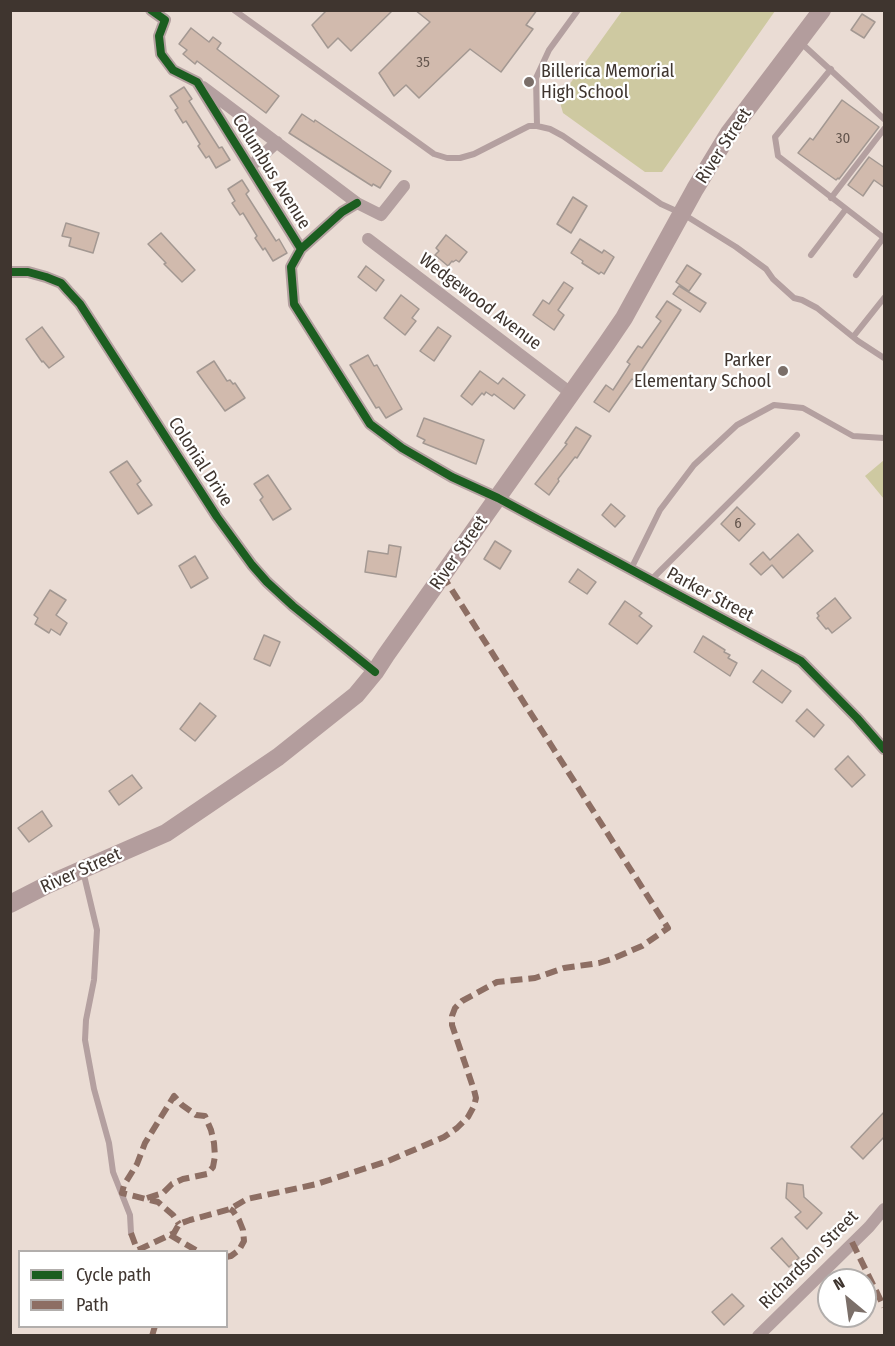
<!DOCTYPE html>
<html>
<head>
<meta charset="utf-8">
<style>
	body { margin:0 }
	#map { position:relative; width:895px; height:1346px; overflow:hidden; background:#eadcd4; font-family:"Fira Sans Condensed",sans-serif }
	canvas { display:block }
	.frame { position:absolute; inset:0; border:12px solid #3f352f; pointer-events:none }
	.legend { position:absolute; left:18px; top:1250px; width:210px; height:78px; box-sizing:border-box; background:#fff; border:2px solid #b2aeac; margin:0; padding:8px 10px; list-style:none; font-size:18px; color:#3f352f }
	.legend li { display:flex; align-items:center; gap:12px; height:30px }
	.legend b { width:30px; border:2px solid #b2aeac }
	.north { position:absolute; left:817px; top:1268px; width:60px; height:60px; box-sizing:border-box; background:#fff; border:2px solid #b2aeac; border-radius:50%; rotate:331deg; font-size:16px; font-weight:700; line-height:24px; text-align:center; color:#3f352f }
	.north::after { content:''; display:block; margin:auto; width:21px; height:27px; background:#7b6f69; clip-path:polygon(50% 0,100% 100%,50% 72%,0 100%) }
</style>
</head>
<body>
<div id="map">
<canvas width="895" height="1346"></canvas>
<div class="frame"></div>
<ul class="legend">
<li><b style="height:8px;background:#1b5e20"></b>Cycle path</li>
<li><b style="height:8px;background:#8d6e63"></b>Path</li>
</ul>
<div class="north">N</div>
</div>
<script>
const c = document.querySelector('canvas').getContext('2d');
c.lineJoin = 'round';
function fillPath(path, color) {
  c.fillStyle = color;
  c.fill(path, 'evenodd');
}
function poly(rows) {
  const path = new Path2D();
  for (const r of rows) {
    path.moveTo(r[0], r[1]);
    for (let i = 2; i < r.length; i += 2) path.lineTo(r[i], r[i + 1]);
  }
  return path;
}
function stroke(path, color, width, dash) {
  c.strokeStyle = color;
  c.lineWidth = width;
  c.lineCap = dash ? 'butt' : 'round';
  c.setLineDash(dash || []);
  c.stroke(path);
}
function drawText(font, color, halo, rows, align = 'center') {
  c.font = font + ' "Fira Sans Condensed",sans-serif';
  c.lineWidth = 4.5;
  c.setLineDash([]);
  c.textBaseline = 'middle';
  c.strokeStyle = halo;
  c.fillStyle = color;
  for (const [text, x, y, turn = 0] of rows) {
    c.save();
    c.translate(x, y);
    c.rotate((+turn || 0) * Math.PI / 180);
    c.textAlign = isNaN(turn) ? turn : align;
    if (halo) c.strokeText(text, 0, 0);
    c.fillText(text, 0, 0);
    c.restore();
  }
}
const green = poly([
	[622,11,775,11,662,172,645,172,563,113,559,99],
	[884,460,884,499,865,476]
]);
const building = poly([
	[327,10,393,10,351,51,338,38,328,48,312,25,327,10],
	[415,10,537,10,526,25,533,29,501,72,470,49,419,98,406,85,394,96,379,73,430,22,415,10],
	[862,14,875,22,864,38,851,30,862,14],
	[191,28,209,42,213,37,221,43,217,49,279,96,266,113,197,61,195,64,183,54,187,50,179,44,191,28],
	[184,87,192,99,189,101,219,148,222,147,230,160,216,168,209,156,206,158,198,146,200,144,186,121,183,123,175,110,178,108,170,96,184,87],
	[842,100,879,127,839,179,838,178,836,180,798,153,810,138,813,140,842,100],
	[302,114,314,122,315,120,391,171,380,188,373,184,372,186,289,133,302,114],
	[869,157,885,168,885,188,874,180,863,196,848,185,869,157],
	[242,180,249,191,246,194,276,241,279,239,287,253,273,261,265,248,263,250,255,238,257,236,243,213,240,215,232,203,235,201,228,189,242,180],
	[573,197,587,206,571,233,557,224,573,197],
	[66,223,99,233,93,253,69,246,71,238,62,236,66,223],
	[161,233,195,270,182,282,164,264,166,263,148,244,161,233],
	[446,235,467,252,459,262,456,260,453,262,452,261,448,266,435,255,439,251,436,248,446,235],
	[580,239,602,253,604,250,614,257,604,274,601,272,599,274,582,263,583,261,571,253,580,239],
	[687,265,701,274,689,291,676,282,687,265],
	[366,266,384,280,376,291,358,277,366,266],
	[564,282,573,288,558,310,564,315,554,330,533,315,543,300,549,304,564,282],
	[679,286,706,303,700,312,673,294,679,286],
	[401,295,419,309,412,318,416,321,405,335,384,318,401,295],
	[667,301,681,310,635,381,632,379,609,412,594,402,606,385,613,390,630,364,627,362,638,346,642,348,661,321,656,317,667,301],
	[42,327,64,357,49,368,43,361,42,362,26,339,42,327],
	[438,327,451,336,434,361,420,351,438,327],
	[368,355,374,366,377,365,402,409,386,418,379,407,376,408,350,365,368,355],
	[214,361,227,381,230,380,233,384,235,383,245,398,225,411,197,372,214,361],
	[480,371,498,384,503,378,525,395,514,409,494,394,492,396,486,392,484,395,482,393,472,405,461,396,480,371],
	[424,418,484,440,476,464,423,443,425,440,417,436,424,418],
	[576,427,591,436,577,458,575,457,558,479,559,481,549,495,535,484,567,444,565,443,576,427],
	[127,461,141,481,137,484,152,505,138,514,110,472,127,461],
	[268,475,291,509,273,520,260,500,263,497,254,484,268,475],
	[611,504,625,516,615,527,602,515,611,504],
	[737,507,755,524,739,541,721,524,737,507],
	[798,534,813,551,783,578,772,565,761,575,750,564,763,552,770,560,798,534],
	[495,541,511,551,500,569,484,559,495,541],
	[389,545,401,547,396,577,365,572,368,551,388,554,389,545],
	[195,556,208,578,191,588,179,566,195,556],
	[578,569,596,582,587,594,569,582,578,569],
	[50,590,66,600,56,615,67,623,60,635,51,629,49,633,35,624,38,618,34,615,50,590],
	[835,598,851,618,832,633,828,628,826,629,817,618,819,616,817,613,835,598],
	[625,601,642,613,639,616,652,626,637,644,609,624,625,601],
	[264,635,280,642,270,666,254,659,264,635],
	[703,636,725,650,724,652,730,655,728,658,737,663,730,676,694,652,703,636],
	[762,670,791,691,782,703,753,682,762,670],
	[200,703,216,716,195,741,180,729,200,703],
	[807,709,824,725,814,737,796,721,807,709],
	[848,756,865,775,852,787,835,769,848,756],
	[132,775,142,788,119,805,109,791,132,775],
	[42,811,52,826,29,842,18,828,42,811],
	[885,1111,885,1136,863,1159,851,1147,885,1111],
	[787,1183,803,1185,804,1197,822,1213,807,1229,795,1217,801,1212,786,1198,787,1183],
	[782,1238,799,1258,789,1267,771,1248,782,1238],
	[732,1294,744,1306,724,1325,712,1312,732,1294]
]);
const lane = poly([
	[234,10,434,154,447,158,460,158,474,154,529,126,537,126,550,129,563,136,661,204,683,214,736,247,766,269,773,279,794,298,802,300,817,308,858,341,884,358],
	[800,42,884,119],
	[831,69,775,137,778,156,884,238],
	[537,126,536,78,549,50,578,10],
	[831,198,884,129],
	[811,255,846,209],
	[856,275,884,237],
	[853,337,884,298],
	[631,569,660,510,694,465,737,425,774,405,803,408,853,436,884,438],
	[651,580,797,435],
	[83,871,97,930,94,980,86,1020,85,1040,94,1089,109,1143,113,1172,130,1215,131,1233]
]);
const street = poly([
	[151,10,165,20,159,36,161,54,173,70,197,82,301,249],
	[203,87,357,203,381,215,404,186],
	[250,167,277,142],
	[357,203,342,212,301,249,291,267,294,304,370,424,402,448,452,477,498,498,801,661,857,718,884,749],
	[368,239,572,394],
	[10,272,28,272,46,277,61,283,68,291,80,304,217,517,252,565,267,582,293,606,375,672],
	[758,1336,869,1227,884,1209]
]);
const secondary = poly([
	[10,904,47,885,166,833,278,757,356,695,375,672,386,655,607,343,624,318,695,189,729,133,822,10]
]);
const quiet = poly([
	[147,1198,163,1193,172,1184,183,1179,207,1174,213,1167,215,1156,214,1143,211,1130,205,1116,196,1115,182,1105,174,1096,145,1143,137,1164,124,1185,122,1193,158,1202,173,1215,179,1224],
	[131,1233,138,1252],
	[170,1235,199,1252],
	[852,1242,884,1307],
	[138,1250,174,1233,179,1224,190,1220,230,1209,247,1199,317,1184,388,1161,444,1137,457,1128,468,1117,474,1106,476,1098,474,1090,452,1025,452,1016,455,1008,462,1001,497,982,535,978,564,968,599,963,612,959,642,946,668,928,443,576],
	[226,1257,231,1256,239,1250,244,1241,243,1230,239,1220,233,1211,230,1209],
	[152,1336,155,1326]
]);
const cycleway = poly([
	[151,10,165,20,159,36,161,54,173,70,197,82,301,249],
	[357,203,342,212,301,249,291,267,294,304,370,424,402,448,452,477,498,498,801,661,857,718,884,749],
	[10,272,28,272,46,277,61,283,68,291,80,304,217,517,252,565,267,582,293,606,375,672]
]);
const markers = [
	[529,82,6,"#7b6f69"],
	[783,371,6,"#7b6f69"]
];
const numberNames = [
	["35",423,63],
	["30",843,139],
	["6",738,524]
];
const poiNames = [
	["Billerica Memorial",541,72],
	["High School",541,93],
	["Parker",771,361,"right"],
	["Elementary School",771,382,"right"]
];
const streetNames = [
	["River Street",724,146,-57],
	["Columbus Avenue",271,172,58],
	["Wedgewood Avenue",480,302,37],
	["Colonial Drive",200,462,57],
	["River Street",459,553,-55],
	["Parker Street",710,595,28],
	["River Street",81,871,-24],
	["Richardson Street",809,1260,-45]
];
fillPath(green, '#cec9a1');
fillPath(building, '#d1baad');
stroke(building, '#a39892', 1.5);
stroke(lane, '#b4a0a0', 6);
stroke(street, '#b4a0a0', 12);
stroke(secondary, '#b39d9d', 18);
stroke(quiet, '#8d6e63', 6, [12, 6]);
stroke(cycleway, '#1b5e20', 8);
for (const [x, y, r, color] of markers) {
  const dot = new Path2D();
  dot.arc(x, y, r, 0, 2 * Math.PI);
  c.fillStyle = color;
  c.fill(dot);
  stroke(dot, '#fff', 2);
}
drawText('15px', '#64564e', null, numberNames);
drawText('18px', '#3f352f', '#fff', poiNames, 'left');
drawText('18px', '#3f352f', '#fff', streetNames);
</script>
</body>
</html>
